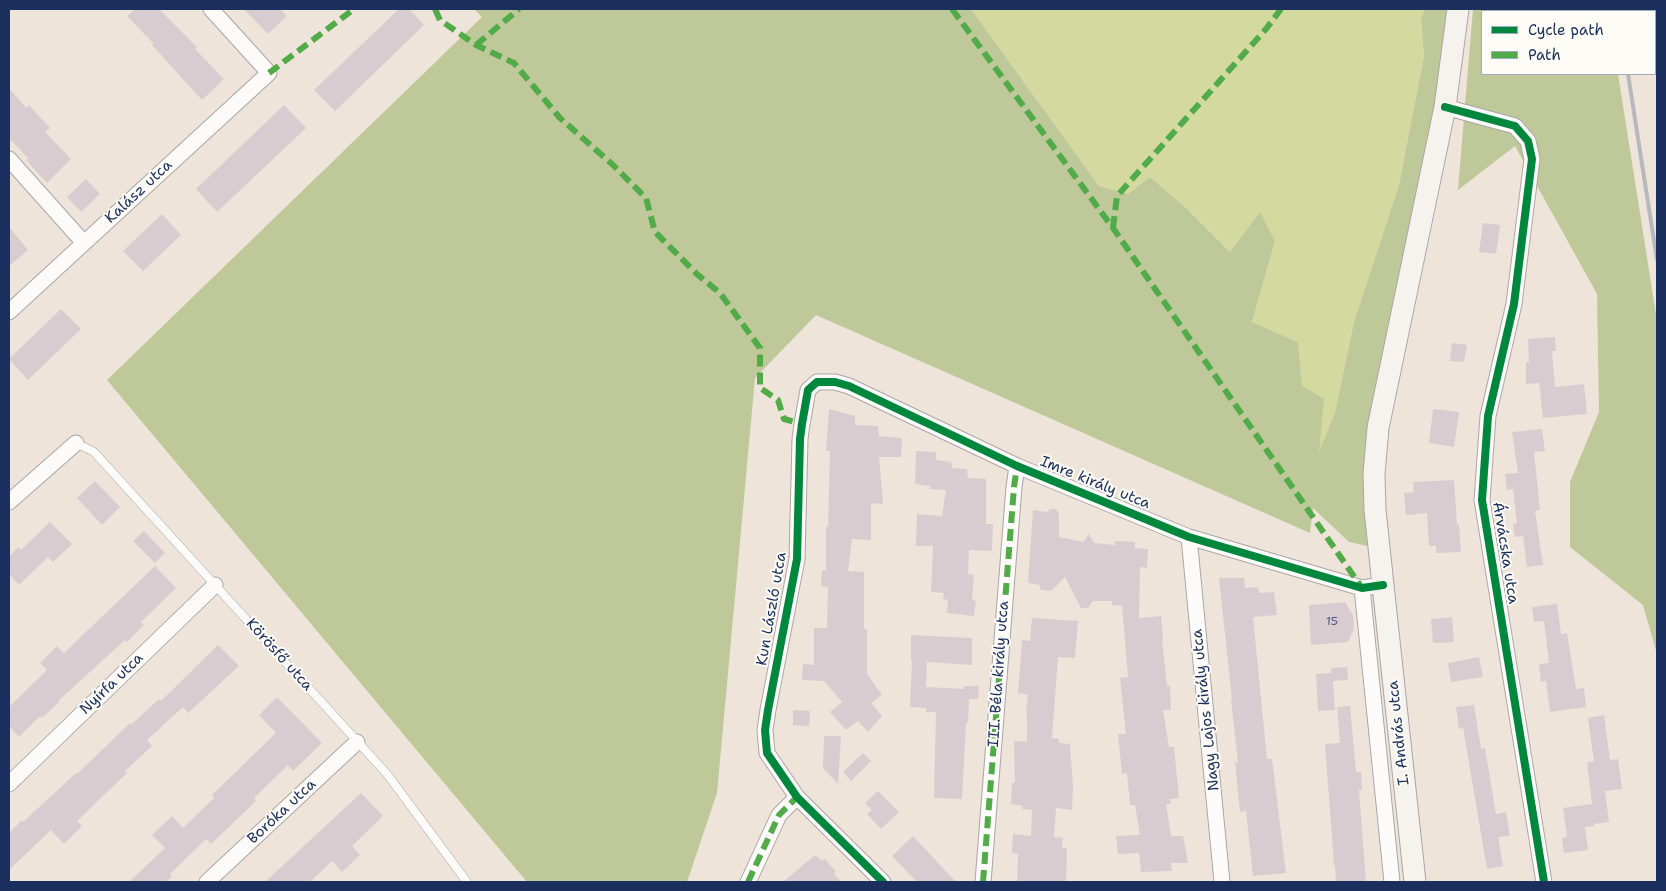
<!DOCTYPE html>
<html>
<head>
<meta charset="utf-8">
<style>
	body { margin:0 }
	#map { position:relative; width:1666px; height:891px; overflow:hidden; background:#eee4d9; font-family:"Shantell Sans",sans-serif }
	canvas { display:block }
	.frame { position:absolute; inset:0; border:10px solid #1b2f5e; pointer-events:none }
	.legend { position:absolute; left:1481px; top:10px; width:175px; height:65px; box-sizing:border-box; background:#fdfcf7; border:1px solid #a3aaba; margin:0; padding:6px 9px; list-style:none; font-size:15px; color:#1b2f5e }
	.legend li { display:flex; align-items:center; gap:10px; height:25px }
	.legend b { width:25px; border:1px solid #a3aaba }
</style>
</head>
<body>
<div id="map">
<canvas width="1666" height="891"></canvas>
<div class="frame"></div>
<ul class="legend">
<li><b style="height:6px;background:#00873e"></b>Cycle path</li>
<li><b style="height:6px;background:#52ab49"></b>Path</li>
</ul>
</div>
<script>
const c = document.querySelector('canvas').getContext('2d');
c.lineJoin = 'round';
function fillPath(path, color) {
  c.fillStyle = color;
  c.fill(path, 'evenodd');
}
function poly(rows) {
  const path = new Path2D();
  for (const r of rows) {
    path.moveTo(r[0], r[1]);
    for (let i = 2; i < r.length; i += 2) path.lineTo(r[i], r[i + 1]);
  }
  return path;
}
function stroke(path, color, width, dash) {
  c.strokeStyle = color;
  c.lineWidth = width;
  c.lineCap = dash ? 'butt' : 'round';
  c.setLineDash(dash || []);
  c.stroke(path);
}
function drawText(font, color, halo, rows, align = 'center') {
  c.font = font + ' "Shantell Sans",sans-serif';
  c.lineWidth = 4;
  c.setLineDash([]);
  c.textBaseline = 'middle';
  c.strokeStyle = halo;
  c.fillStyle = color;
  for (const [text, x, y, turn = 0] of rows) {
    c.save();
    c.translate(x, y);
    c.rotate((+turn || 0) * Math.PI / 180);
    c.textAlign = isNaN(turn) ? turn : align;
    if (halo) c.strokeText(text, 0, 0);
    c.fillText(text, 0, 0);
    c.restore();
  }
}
const green = poly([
	[971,9,1425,9,1421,20,1424,56,1399,185,1354,322,1335,413,1318,455,1302,387,1298,342,1252,322,1275,241,1260,213,1230,252,1187,209,1150,177,1128,194,1099,186]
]);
const forest = poly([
	[474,9,971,9,1099,186,1128,194,1150,177,1187,209,1230,252,1260,212,1275,241,1252,322,1298,342,1302,386,1324,399,1319,452,1335,413,1354,322,1399,185,1424,56,1421,20,1425,9,1449,9,1434,132,1372,432,1377,548,1349,542,1313,508,1310,533,816,315,755,378,717,793,687,882,527,882,107,380,482,17],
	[1473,9,1608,9,1608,11,1482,11,1482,74,1618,74,1657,321,1657,654,1643,605,1570,547,1570,482,1599,412,1597,294,1515,146,1458,190]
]);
const building = poly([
	[135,9,159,9,197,47,195,49,224,79,202,100,152,45,154,44,127,16],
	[244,9,280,9,287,16,268,34],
	[399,9,409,9,424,25,335,111,314,90],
	[9,88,26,108,29,105,50,128,45,132,71,159,47,183,26,160,28,158,9,138],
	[284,105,306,128,217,212,196,189],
	[86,179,100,194,81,212,67,197],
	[162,214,181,235,143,271,123,251],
	[1483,223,1500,225,1496,254,1479,252],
	[9,227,28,250,9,266],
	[61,309,81,329,28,380,9,359],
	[1555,337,1556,351,1552,351,1555,387,1584,384,1587,414,1543,418,1539,383,1526,384,1526,362,1529,362,1528,339],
	[1452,343,1467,345,1464,362,1450,361],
	[829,409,855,416,855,425,878,426,879,436,902,438,901,457,879,457,883,504,871,503,871,540,852,539,848,571,864,572,864,629,867,629,867,674,882,695,871,703,882,716,868,732,858,721,846,730,830,712,842,702,824,681,802,680,803,664,814,665,814,628,827,628,828,587,821,586,822,570,826,570,826,526,828,527,830,451,826,451],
	[1433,409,1459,412,1454,447,1429,443],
	[1542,429,1545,451,1534,452,1540,510,1535,511,1543,565,1527,567,1523,536,1515,537,1513,524,1517,523,1513,489,1507,490,1505,474,1518,473,1512,432],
	[916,451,936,452,936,460,951,462,952,468,967,469,968,478,986,479,986,524,993,524,992,551,969,550,968,574,974,575,972,600,976,601,974,616,947,613,948,600,943,599,944,593,931,592,933,546,916,546,917,514,942,516,946,490,930,489,930,486,915,484],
	[1454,480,1457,525,1459,525,1461,552,1436,553,1436,546,1429,546,1427,513,1406,515,1404,493,1414,492,1413,482],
	[95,481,120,507,102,525,77,498],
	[1050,509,1056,509,1059,514,1059,537,1083,542,1089,534,1094,543,1115,545,1115,541,1135,542,1135,548,1148,549,1147,568,1140,567,1139,618,1161,616,1163,639,1162,639,1167,686,1170,685,1171,710,1163,710,1169,747,1174,747,1179,798,1170,799,1171,804,1166,804,1171,836,1183,836,1188,863,1171,863,1172,871,1141,872,1139,853,1118,854,1116,836,1140,835,1135,805,1130,805,1127,773,1122,774,1118,734,1126,734,1120,678,1128,677,1122,606,1112,605,1112,601,1093,601,1088,608,1081,608,1065,577,1051,591,1041,590,1039,585,1028,583,1033,510,1047,512],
	[50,522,72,544,53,562,48,557,19,585,9,574,9,557,18,547,21,550],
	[144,531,165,553,155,563,133,541],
	[155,566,176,588,141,622,144,625,127,642,125,640,58,701,59,702,42,718,40,716,19,737,9,726,9,707,47,670,40,663,57,646,64,653],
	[1219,578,1244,578,1245,588,1258,587,1259,593,1274,592,1277,615,1253,617,1267,759,1272,759,1286,873,1253,876,1246,811,1240,812,1235,762,1238,762,1231,700,1232,700],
	[1345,602,1353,615,1354,629,1348,642,1311,645,1309,605],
	[1557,604,1561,634,1567,633,1576,689,1584,688,1586,707,1550,712,1546,681,1541,682,1539,664,1549,663,1544,621,1534,622,1532,607],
	[1452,617,1454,642,1433,643,1431,619],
	[1032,618,1078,621,1075,658,1058,657,1052,738,1059,739,1059,743,1070,744,1073,786,1072,810,1056,808,1054,837,1063,838,1062,848,1067,848,1066,882,1017,882,1018,854,1012,853,1013,834,1031,836,1032,810,1022,809,1023,806,1011,804,1012,783,1015,783,1014,741,1027,742,1027,713,1026,713,1028,695,1018,693,1022,640,1030,641],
	[911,635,972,638,972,665,927,662,926,687,964,689,964,686,979,686,978,699,969,699,968,723,966,723,962,799,934,798,936,712,926,712,926,708,910,707,912,662,911,661],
	[218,645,239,666,188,713,183,707,147,740,152,746,125,771,127,773,77,821,82,826,64,844,51,830,9,870,9,833,22,820,23,822,76,773,77,774,130,723,132,724,159,699,161,701],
	[1479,657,1483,677,1451,682,1448,663],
	[1347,667,1348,680,1333,681,1335,710,1318,711,1316,674,1331,673,1331,668],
	[277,697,322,743,293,771,288,765,254,798,256,801,211,844,206,839,170,874,172,876,166,882,129,882,165,848,152,835,172,816,183,828,214,798,212,795,276,733,259,715],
	[1474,705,1481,749,1485,748,1496,814,1506,812,1510,836,1498,837,1503,866,1487,869,1463,728,1459,729,1456,707],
	[1350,706,1356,772,1361,772,1362,790,1359,790,1366,882,1336,882,1335,865,1334,865,1325,744,1340,743,1337,707],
	[793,710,810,711,809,726,793,725],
	[1604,715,1610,760,1618,759,1622,789,1605,791,1609,822,1594,824,1594,826,1585,827,1588,850,1564,853,1562,838,1567,837,1563,808,1592,804,1587,762,1594,762,1588,718],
	[824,736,841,736,838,784,823,768],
	[863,753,871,761,851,781,843,772],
	[878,791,899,812,881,829,867,814,872,810,865,803],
	[361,793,383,816,352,846,360,855,342,872,332,861,310,882,265,882],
	[913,836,956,882,917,882,892,856],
	[815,855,822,861,825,859,836,872,834,874,841,882,783,882]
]);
const service = poly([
	[1657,9,1657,12],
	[76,443,94,452,387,774,467,882]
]);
const minor = poly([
	[1445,107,1515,126,1528,141,1532,159,1514,304,1488,416,1482,500,1544,882],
	[9,159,84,243],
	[9,312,269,73,211,9],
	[9,502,76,443],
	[1189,537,1222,882],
	[1362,588,1392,882],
	[9,784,215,585],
	[207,882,357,742],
	[748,882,779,815,797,797],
	[883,882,797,797,767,753,765,730,768,710,797,559,800,439,802,424,808,390,817,382,835,382,849,386,1017,466,1189,537,1362,588,1383,585],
	[983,882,1014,487,1017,466]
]);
const secondary = poly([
	[1415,882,1383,585,1375,510,1374,474,1378,428,1445,107,1458,9]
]);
const rail = poly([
	[1617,9,1618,11],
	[1628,74,1657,260]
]);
const quiet = poly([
	[435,9,440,20,476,45,514,63,560,118,612,164,646,198,655,232,698,275,720,293,760,348,760,388,778,400,784,419,802,424],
	[952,9,1113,228,1362,588],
	[476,45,519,9],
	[269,73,354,9],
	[1113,228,1117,196,1266,29,1281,9],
	[748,882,779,815,797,797],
	[983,882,1014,487,1017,466]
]);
const cycleway = poly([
	[1445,107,1515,126,1528,141,1532,159,1514,304,1488,416,1482,500,1544,882],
	[883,882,797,797,767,753,765,730,768,710,797,559,800,439,802,424,808,390,817,382,835,382,849,386,1017,466,1189,537,1362,588,1383,585]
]);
const numberNames = [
	["15",1332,622]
];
const streetNames = [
	["Kalász utca",139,192,-43],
	["Imre király utca",1095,483,22],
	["Árvácska utca",1505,553,81],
	["Kun László utca",772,609,-80],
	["Körösfő utca",279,655,48],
	["III. Béla király utca",999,674,-86],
	["Nyírfa utca",112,684,-44],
	["Nagy Lajos király utca",1206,710,-96],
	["I. András utca",1399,733,-96],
	["Boróka utca",282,812,-43]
];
fillPath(green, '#d4d9a0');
fillPath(forest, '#bec899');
fillPath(building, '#d9ccd1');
stroke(service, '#aaa6a6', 9);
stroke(minor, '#aaa6a6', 17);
stroke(secondary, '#aaa6a6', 23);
stroke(service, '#fcfbf9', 8);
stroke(minor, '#fcfbf9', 15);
stroke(secondary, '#f6f2ee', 21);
stroke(rail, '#b7b8bb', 4);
stroke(quiet, '#52ab49', 6, [12, 6]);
stroke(cycleway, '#00873e', 8);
drawText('12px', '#4a567b', null, numberNames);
drawText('15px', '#1b2f5e', '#fdfcf7', streetNames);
</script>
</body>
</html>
